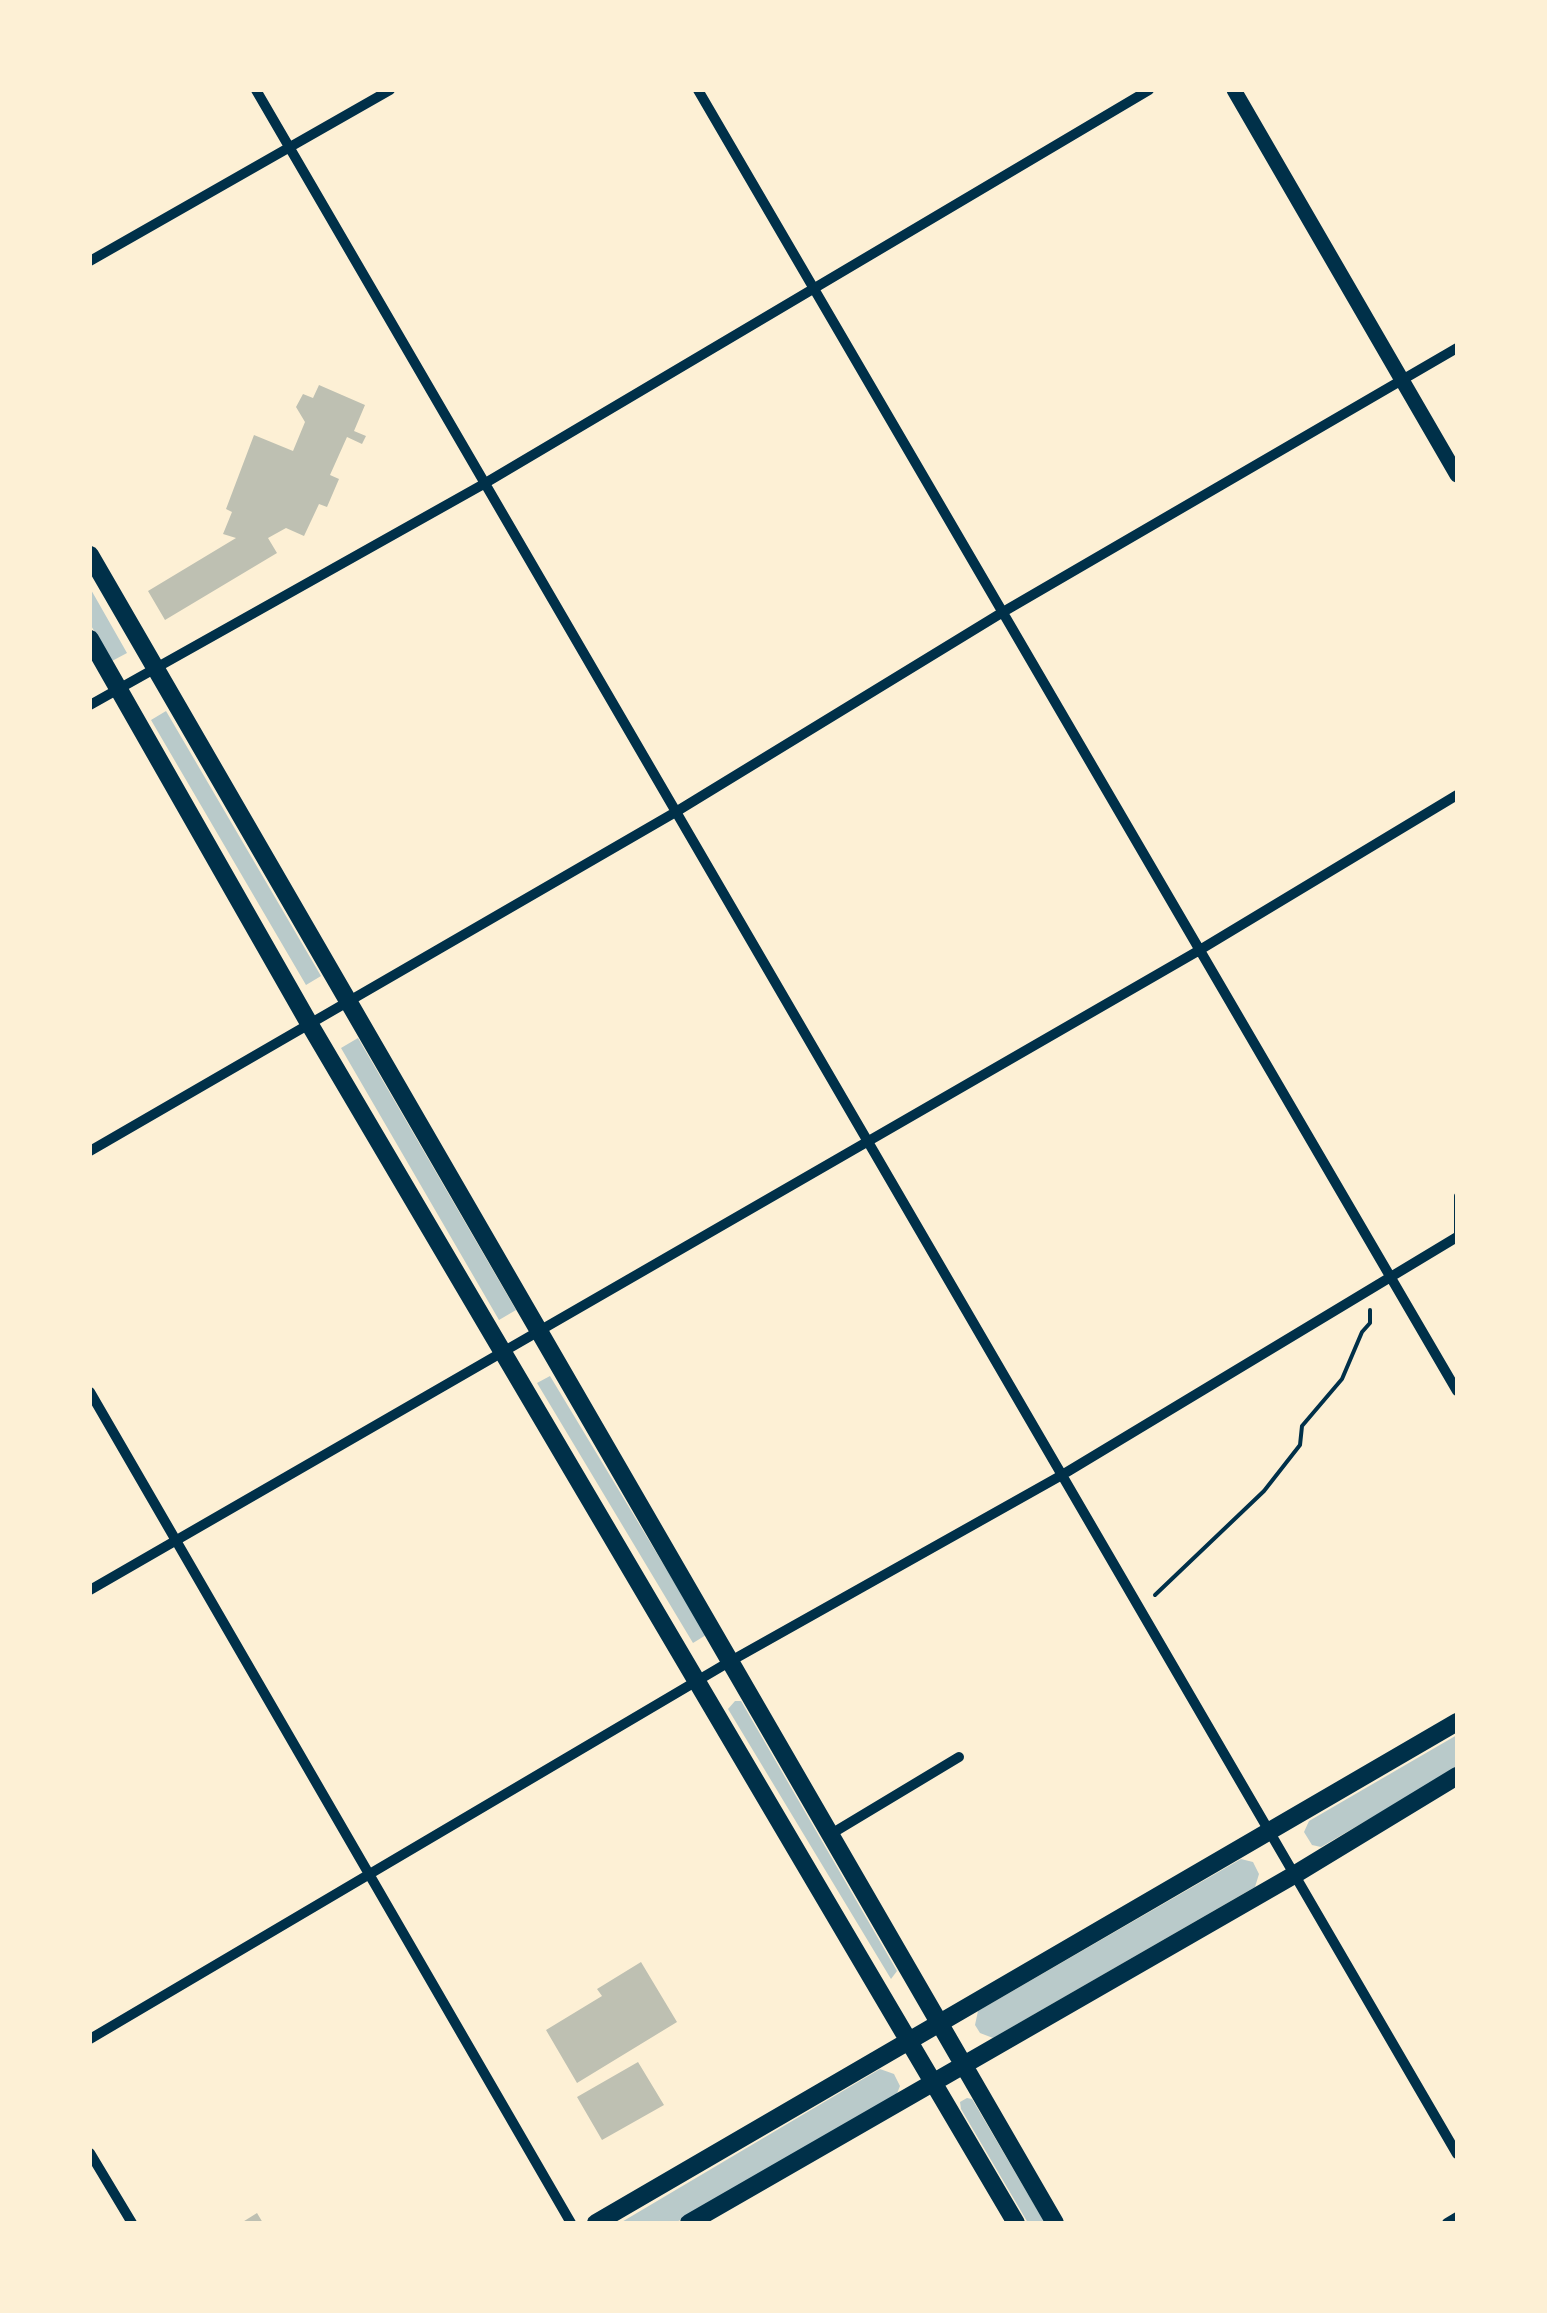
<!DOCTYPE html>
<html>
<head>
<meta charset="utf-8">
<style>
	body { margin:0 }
	#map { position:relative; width:1547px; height:2313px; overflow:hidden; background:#fdf0d5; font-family:"IBM Plex Sans",sans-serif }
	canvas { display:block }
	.frame { position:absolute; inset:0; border:92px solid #fdf0d5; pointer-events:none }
</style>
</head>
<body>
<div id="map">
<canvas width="1547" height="2313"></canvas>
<div class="frame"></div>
</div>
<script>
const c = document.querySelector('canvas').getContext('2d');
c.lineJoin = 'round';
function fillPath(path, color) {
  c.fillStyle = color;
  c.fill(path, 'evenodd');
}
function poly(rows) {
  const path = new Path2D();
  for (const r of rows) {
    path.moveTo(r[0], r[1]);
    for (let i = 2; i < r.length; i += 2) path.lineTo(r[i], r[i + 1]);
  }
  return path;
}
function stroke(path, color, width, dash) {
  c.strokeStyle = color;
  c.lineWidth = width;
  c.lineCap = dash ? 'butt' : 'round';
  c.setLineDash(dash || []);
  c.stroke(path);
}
const green = poly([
	[90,588,127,653,112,661,90,624],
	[166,711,321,976,306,985,151,720],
	[358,1038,516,1310,499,1320,341,1048],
	[550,1376,706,1635,693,1643,537,1383],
	[735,1701,741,1701,897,1971,891,1979,728,1709],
	[1457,1735,1457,1768,1321,1847,1312,1845,1304,1832,1309,1821],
	[1241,1859,1253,1862,1259,1874,1255,1887,993,2038,980,2033,975,2025,978,2011],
	[880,2069,894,2074,900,2086,896,2096,675,2223,620,2223],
	[967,2098,972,2099,1045,2223,1028,2223,961,2109,960,2102]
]);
const building = poly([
	[319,385,365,405,354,431,366,436,362,444,347,437,330,475,339,479,327,507,319,504,304,536,286,528,268,538,277,553,165,620,148,591,236,538,223,534,232,512,226,509,254,435,293,451,305,422,296,407,303,394,313,398],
	[641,1962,677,2022,577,2083,546,2030,602,1996,597,1989],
	[638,2062,664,2105,602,2140,577,2097],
	[257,2213,263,2223,241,2223]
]);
const path = poly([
	[1155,1595,1264,1491,1300,1445,1302,1426,1342,1379,1362,1332,1370,1323,1370,1310]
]);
const service = poly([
	[1457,1237,1457,1196]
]);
const minor = poly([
	[256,90,1457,2154],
	[698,90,1457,1391],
	[90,261,390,90],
	[90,705,482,485,1149,90],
	[90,1151,674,813,1003,612,1457,348],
	[90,1392,571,2223],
	[90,1590,1198,951,1457,795],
	[831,1834,959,1757],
	[90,2039,729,1662,1062,1475,1457,1237],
	[90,2153,132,2223],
	[1447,2223,1457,2217]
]);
const tertiary = poly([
	[1234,90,1457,475]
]);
const secondary = poly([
	[90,555,1055,2223],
	[90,639,310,1025,1016,2223],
	[596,2223,1457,1722],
	[689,2223,1294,1875,1457,1776]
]);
fillPath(green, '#b9caca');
fillPath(building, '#bec0b2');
stroke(path, '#003049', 4);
stroke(service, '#003049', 6);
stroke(minor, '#003049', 10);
stroke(tertiary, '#003049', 15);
stroke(secondary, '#003049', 18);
</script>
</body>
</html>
